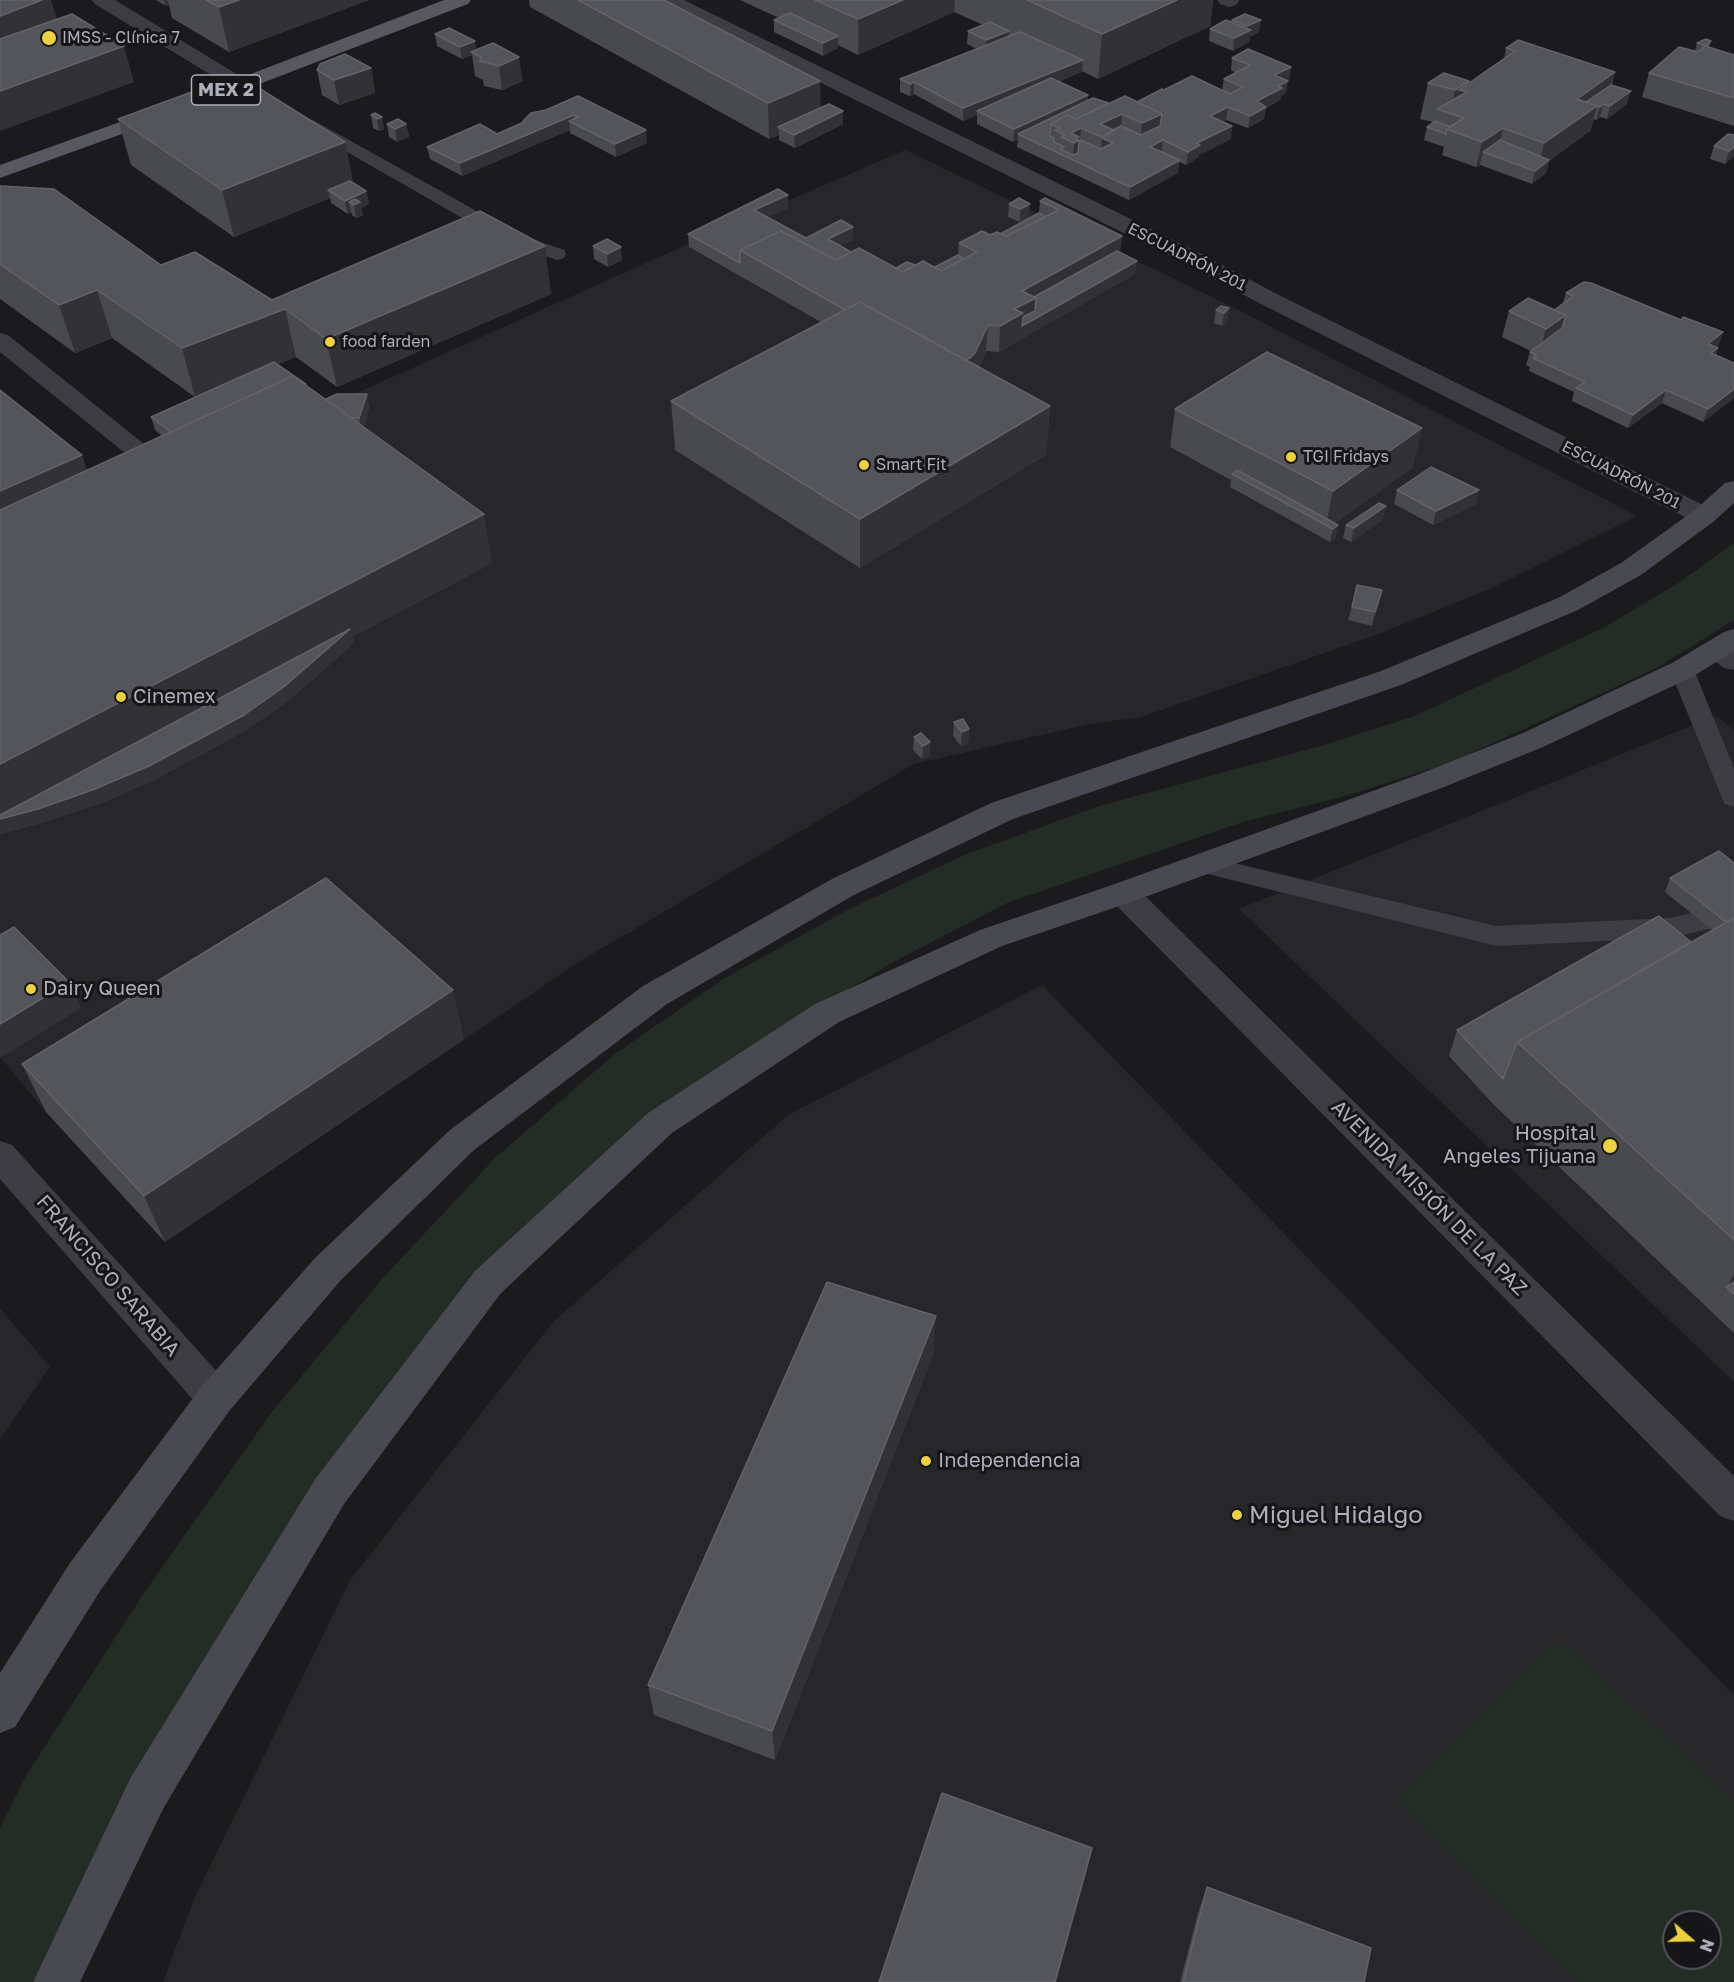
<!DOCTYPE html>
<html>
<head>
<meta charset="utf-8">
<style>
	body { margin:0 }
	#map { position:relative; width:1734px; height:1982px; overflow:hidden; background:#1b1a1c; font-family:"Golos Text",sans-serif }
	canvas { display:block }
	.north { position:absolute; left:1662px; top:1910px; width:60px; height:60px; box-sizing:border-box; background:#161517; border:2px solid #525359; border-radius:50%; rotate:110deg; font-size:16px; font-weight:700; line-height:24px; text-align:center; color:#adafbb }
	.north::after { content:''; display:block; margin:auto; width:21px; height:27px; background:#ecd142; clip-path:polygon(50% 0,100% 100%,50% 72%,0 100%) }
</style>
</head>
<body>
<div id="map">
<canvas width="1734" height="1982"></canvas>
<div class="north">N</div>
</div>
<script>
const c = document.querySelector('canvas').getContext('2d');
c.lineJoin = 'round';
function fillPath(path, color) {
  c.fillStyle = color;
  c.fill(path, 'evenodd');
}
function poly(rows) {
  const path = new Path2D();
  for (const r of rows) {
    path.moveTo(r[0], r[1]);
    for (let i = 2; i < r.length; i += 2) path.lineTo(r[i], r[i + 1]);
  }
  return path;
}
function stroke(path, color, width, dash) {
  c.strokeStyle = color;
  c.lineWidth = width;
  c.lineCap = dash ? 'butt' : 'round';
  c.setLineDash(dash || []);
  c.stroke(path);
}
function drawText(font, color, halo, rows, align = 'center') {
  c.font = font + ' "Golos Text",sans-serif';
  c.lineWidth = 6;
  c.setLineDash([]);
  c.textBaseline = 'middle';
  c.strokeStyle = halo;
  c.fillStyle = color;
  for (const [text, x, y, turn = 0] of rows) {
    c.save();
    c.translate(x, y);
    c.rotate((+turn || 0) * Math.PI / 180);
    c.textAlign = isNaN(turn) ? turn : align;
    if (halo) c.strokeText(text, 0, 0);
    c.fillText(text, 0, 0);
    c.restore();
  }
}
const built = poly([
	[905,150,1231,306,1637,516,1490,589,1379,634,1141,717,1090,724,914,764,579,962,165,1242,46,1112,0,1057,0,548,319,410,679,248],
	[1716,716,1734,730,1734,1382,1239,909],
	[1042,985,1734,1695,1734,1982,163,1982,194,1899,350,1580,553,1322,788,1115],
	[1674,1922,1710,1922,1710,1958,1674,1958],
	[0,1308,50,1367,0,1439]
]);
const green = poly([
	[1734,543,1734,620,1659,667,1452,762,1346,796,1243,822,1007,903,901,958,788,1025,461,1312,39,1982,0,1982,0,1828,27,1774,146,1590,271,1413,382,1279,495,1158,616,1053,725,978,849,909,967,854,1099,806,1324,745,1415,716,1603,628,1680,582],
	[1559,1639,1734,1800,1734,1982,1579,1982,1397,1798],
	[1674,1922,1710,1922,1710,1958,1674,1958]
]);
const service = poly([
	[313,120,518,234,564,250,566,254,564,258,557,260,504,242,307,129,304,125,307,121,313,120],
	[1682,662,1690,665,1694,670,1734,768,1734,807,1725,804,1722,798,1670,670,1674,665,1682,662],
	[1201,855,1496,926,1670,918,1710,909,1734,899,1734,920,1717,927,1670,938,1496,946,1192,870,1188,864,1192,858,1201,855]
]);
const minor = poly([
	[92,0,115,0,248,81,251,85,248,89,234,89,95,4,92,0],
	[1217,0,1238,0,1239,1,1236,5,1229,7,1220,4,1217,0],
	[0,333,8,335,159,456,163,461,159,466,150,469,141,466,0,352,0,333],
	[1718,641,1734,648,1734,670,1724,668,1708,656,1704,650,1708,644,1718,641],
	[1123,882,1134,885,1734,1476,1734,1521,1720,1516,1112,901,1107,893,1112,885,1123,882]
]);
const tertiary = poly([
	[659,0,684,0,1192,249,1277,294,1713,510,1717,516,1713,522,1704,524,1695,522,1261,304,1176,259,662,4,659,0],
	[0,1141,12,1145,230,1386,235,1398,230,1410,216,1415,202,1410,0,1179,0,1141]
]);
const secondary = poly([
	[1734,481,1734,503,1713,522,1641,575,1578,610,1401,685,1013,819,854,895,667,1004,474,1150,341,1280,230,1410,100,1591,15,1727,0,1733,0,1673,70,1563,202,1386,315,1258,450,1130,643,986,832,879,991,803,1381,671,1558,598,1621,563,1695,510,1725,483,1734,481],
	[1734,629,1734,651,1692,677,1543,747,1439,789,1134,901,1002,946,839,1022,672,1133,501,1293,344,1504,163,1809,80,1982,33,1982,131,1777,316,1478,475,1271,648,1113,815,1004,980,930,1112,885,1417,775,1523,733,1672,663,1724,632,1734,629]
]);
const primary = poly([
	[444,0,471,0,468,4,215,101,208,103,201,101,198,97,201,93,444,0],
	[162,107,169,109,172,113,169,117,0,178,0,165,162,107]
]);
const wall = poly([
	[156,0,369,0,229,52,172,18,169,5,166,6],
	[529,0,664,0,843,124,795,148,779,140,779,135,769,139,530,7],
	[740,0,1213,0,1210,26,1098,79,1082,71,1059,82,1088,95,1088,100,1109,103,1137,102,1164,90,1222,90,1224,79,1236,73,1231,70,1232,58,1291,67,1289,79,1287,80,1286,93,1281,96,1280,100,1266,108,1264,119,1248,128,1226,120,1223,122,1231,139,1199,155,1199,157,1186,165,1179,162,1178,173,1129,200,1017,147,1018,140,1013,142,977,124,977,115,963,121,914,94,910,96,900,92,900,79,977,49,967,44,968,31,983,25,954,12,858,55,838,45,838,48,823,56,774,32,774,20,779,18],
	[1232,20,1259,32,1250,37,1249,42,1233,51,1209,41,1210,29,1231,22],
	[435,34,476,50,523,81,502,90,484,86,483,80,475,76,472,55,462,59,437,46],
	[1711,41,1709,48,1734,55,1734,126,1642,97,1649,73,1695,51,1697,43],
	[1506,48,1615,72,1612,85,1627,104,1607,119,1600,117,1596,120,1594,119,1590,131,1549,161,1546,173,1532,184,1480,165,1476,167,1442,155,1444,147,1424,140,1427,127,1433,122,1420,119,1428,83,1469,83,1504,59],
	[371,68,375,93,339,105,322,95,317,70],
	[578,96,647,143,616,157,570,133,570,130,462,176,430,159,427,147,497,134,523,122,523,121],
	[375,113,384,129,379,131,373,128,371,115],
	[118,119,345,142,353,183,366,191,369,204,361,208,363,215,356,218,352,215,351,212,348,214,331,203,330,198,234,237,131,165],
	[387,124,406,124,409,137,397,142,389,137],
	[1734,135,1734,156,1725,164,1710,159,1714,146],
	[0,186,161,265,272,300,551,294,337,387,296,357,278,364,306,384,306,385,326,399,367,394,369,408,364,427,492,563,352,637,354,643,289,700,248,729,154,780,101,803,44,822,0,834,0,390,87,470,162,436,155,430,151,417,195,397,112,338,75,353,0,299],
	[1019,198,1029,217,1020,222,1008,217,1009,204],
	[1040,201,1122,236,1120,253,1135,274,999,352,986,351,979,368,1050,406,1046,455,860,568,675,450,671,401,821,322,689,247,688,234,788,208,767,217,806,238,853,227,853,240,840,246,851,252,896,268,915,265,935,267,958,255,959,243,1000,234,1039,213],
	[593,246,622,260,608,267,594,259],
	[1566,293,1681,320,1723,332,1718,346,1716,348,1718,348,1716,356,1734,363,1734,398,1703,422,1662,403,1628,428,1572,401,1574,392,1529,371,1530,367,1526,365,1530,352,1531,351,1502,337,1509,311,1554,310,1563,303],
	[1229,308,1227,322,1222,326,1214,323,1216,310],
	[1175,409,1413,467,1335,523,1338,525,1335,539,1330,542,1230,487,1231,480,1170,447],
	[1397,490,1476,504,1433,525,1394,504],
	[1386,506,1382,520,1351,542,1343,538,1346,525],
	[1382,590,1372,626,1348,620,1352,607],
	[954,722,969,729,968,743,961,746,953,736],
	[921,733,930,756,922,759,913,750,914,737],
	[1734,863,1734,1333,1494,1105,1449,1056,1457,1030,1691,942,1712,930,1665,892,1670,878],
	[464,1039,165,1242,46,1112,22,1064],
	[934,1352,775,1760,654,1715,648,1685],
	[1207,1887,1364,1982,1180,1982,1198,1913]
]);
const shadedWall = poly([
	[42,0,51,0,61,32,0,56,0,16],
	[164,0,167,0,169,5,166,6],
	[239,0,369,0,229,52,219,7],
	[903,0,955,0,954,12,858,55,858,19],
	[1177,0,1213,0,1210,26,1098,79,1102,34],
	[1261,20,1259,32,1250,37,1249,42,1233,51,1234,38,1246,32,1247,26],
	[1009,31,1008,44,986,53,986,40],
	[838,36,838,48,823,56,823,43],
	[475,41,477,53,471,52,472,55,462,59,460,47],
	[124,46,134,82,0,131,0,91],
	[519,57,523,81,502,90,499,66],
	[1083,60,1082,72,982,113,977,111,977,115,963,121,963,108],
	[1291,67,1289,79,1273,88,1274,75],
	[371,68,375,93,339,105,334,80],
	[1615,72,1608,97,1583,115,1577,99],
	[820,81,821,117,778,127,779,135,769,139,768,103],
	[1288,81,1286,93,1281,96,1280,100,1266,108,1264,119,1248,128,1250,116,1257,101,1278,86],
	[1469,81,1461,117,1450,113,1455,90],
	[914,82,914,94,910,96,911,84],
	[1631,91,1627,104,1607,119,1610,106],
	[1088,95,1087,108,1025,137,1018,134,1018,140,1013,142,1014,129],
	[1603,104,1600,117,1596,120,1600,107],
	[1597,106,1590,131,1549,161,1546,173,1532,184,1535,171,1538,169,1544,143],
	[1228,107,1226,120,1209,129,1210,116],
	[843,111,843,124,795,148,794,135],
	[1122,114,1120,139,1100,162,1102,137,1082,128],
	[1162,114,1159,139,1140,148,1142,123],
	[574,115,575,124,569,121,570,130,462,176,460,163],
	[382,117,384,129,379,131,377,119],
	[406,124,409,137,397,142,395,129],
	[1232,126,1231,139,1199,155,1199,157,1186,165,1188,152,1197,143],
	[1081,128,1079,153,1073,160,1074,143,1071,133],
	[1503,128,1497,153,1483,152,1480,165,1476,167,1482,142],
	[646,130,647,143,616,157,615,144],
	[1163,140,1161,153,1150,147],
	[345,142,354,188,328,190,330,198,234,237,222,190],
	[1734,147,1734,156,1725,164,1729,151],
	[1180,160,1178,173,1129,200,1130,187],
	[366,191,369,204,361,208,363,215,356,218,354,205,349,202,351,212,348,214,345,201],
	[788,195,788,208,754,223,754,210],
	[1030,204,1029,217,1020,222,1020,209],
	[853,227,853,240,828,252,828,239],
	[1122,236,1119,262,1137,261,1135,274,999,352,1000,326,1014,309,1022,291],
	[545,246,551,294,337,387,326,339],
	[621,247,622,260,608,267,607,254],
	[97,290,112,338,75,353,59,305],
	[1229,308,1227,322,1222,326,1224,313],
	[285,309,296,357,195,397,182,348],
	[1566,315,1558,342,1539,355,1546,329],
	[988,325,986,351,974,380,958,362],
	[1723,332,1718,346,1703,357,1708,344],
	[1718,348,1713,362,1711,353],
	[1734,389,1734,398,1703,422,1708,409],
	[1666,390,1662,403,1628,428,1633,415],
	[367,394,369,408,362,432,359,418],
	[1050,406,1046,455,860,568,860,519],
	[1422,428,1413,467,1329,527,1326,525,1333,491],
	[82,455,95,494,0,536,0,491],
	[1479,490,1476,504,1433,525,1436,511],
	[1386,506,1382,520,1351,542,1354,528],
	[484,514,492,563,352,637,354,643,289,700,248,729,154,780,101,803,44,822,0,834,0,764],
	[1338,525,1335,539,1330,542,1333,529],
	[1382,590,1379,604,1372,626,1375,612],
	[969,729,968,743,961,746,962,732],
	[930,742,930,756,922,759,923,746],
	[69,982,81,1008,1,1058,0,1056,0,1024],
	[453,990,464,1039,165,1242,144,1196],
	[1734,1274,1734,1294,1726,1287,1712,1312],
	[936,1316,934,1352,775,1760,772,1731],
	[1092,1848,1086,1875,1056,1982,1055,1982]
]);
const building = poly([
	[0,0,42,0,0,16,0,0],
	[206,0,239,0,219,7,206,0],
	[578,0,664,0,820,81,768,103,578,0],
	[815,0,903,0,858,19,815,0],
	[1027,0,1177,0,1102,34,1027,0],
	[790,13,838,36,823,43,774,20,790,13],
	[72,14,124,46,0,91,0,39,72,14],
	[1245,14,1261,20,1247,26,1232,20,1245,14],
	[1226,20,1251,30,1234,38,1210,29,1226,20],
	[990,22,1009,31,986,40,968,31,990,22],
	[449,28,475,41,460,47,435,34,449,28],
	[1020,32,1083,60,963,108,914,82,911,84,900,79,1020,32],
	[1706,39,1711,41,1706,46,1697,43,1706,39],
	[1518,40,1615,72,1577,99,1597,106,1544,143,1503,128,1482,142,1447,129,1464,118,1437,109,1467,92,1459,90,1515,51,1506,48,1518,40],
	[493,43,519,57,499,66,480,61,481,57,471,52,493,43],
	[1705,46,1734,55,1734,98,1649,73,1679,47,1698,52,1705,46],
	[1248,49,1291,67,1274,75,1288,81,1278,86,1282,88,1257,101,1266,107,1250,116,1228,107,1210,116,1232,126,1197,143,1200,145,1188,152,1163,140,1150,147,1180,160,1130,187,1018,134,1093,98,1109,103,1076,119,1067,115,1051,124,1050,136,1054,138,1054,142,1064,147,1060,149,1073,155,1078,153,1079,141,1080,140,1101,149,1113,143,1102,138,1102,137,1114,130,1113,130,1121,126,1141,135,1160,126,1162,114,1137,102,1162,89,1164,90,1192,76,1230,94,1243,87,1224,79,1250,65,1232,58,1248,49],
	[345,54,371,68,334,80,317,70,320,64,345,54],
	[1444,73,1469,81,1455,90,1428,83,1444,73],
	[238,75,345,142,222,190,118,119,238,75],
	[1051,78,1088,95,1014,129,977,111,1051,78],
	[1611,85,1631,91,1610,106,1603,104,1600,107,1586,102,1611,85],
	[578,96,646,130,615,144,569,121,578,117,574,115,460,163,427,147,480,124,497,134,524,122,523,121,531,113,546,110,578,96],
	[1125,96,1162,114,1142,123,1122,114,1100,124,1114,130,1102,137,1081,128,1071,133,1079,137,1075,139,1079,140,1074,143,1061,137,1065,135,1055,130,1060,128,1051,124,1067,115,1076,119,1125,96],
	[829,104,843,111,794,135,778,127,829,104],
	[375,113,382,117,377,119,371,115,375,113],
	[398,119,406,124,395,129,387,124,398,119],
	[1435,121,1451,127,1447,129,1446,134,1427,127,1435,121],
	[1728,134,1734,135,1734,147,1729,151,1714,146,1728,134],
	[1500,140,1549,160,1535,171,1483,152,1500,140],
	[350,181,366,191,345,201,328,190,350,181],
	[0,186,54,189,161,265,195,252,272,300,480,211,545,246,326,339,285,309,182,348,97,290,59,305,0,264,0,186],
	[778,189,788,195,754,210,806,238,841,220,853,227,828,239,851,252,836,260,781,231,740,250,740,263,688,234,778,189],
	[1019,198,1030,204,1020,209,1009,204,1019,198],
	[1045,198,1122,236,1022,291,1036,298,1014,309,1023,313,1000,326,988,325,975,353,970,358,965,360,860,302,845,310,740,250,781,231,836,260,859,248,903,272,923,261,941,271,977,252,959,243,982,231,990,235,997,232,1006,236,1059,210,1040,201,1045,198],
	[355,199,360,202,354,205,349,202,355,199],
	[1039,213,1046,217,1006,236,1000,234,1039,213],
	[607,239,621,247,607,254,593,246,607,239],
	[1117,251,1137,261,1022,326,1023,317,1035,311,1036,298,1034,297,1117,251],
	[958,255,964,259,941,271,935,267,958,255],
	[907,262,915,265,903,272,896,268,907,262],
	[1584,282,1591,283,1681,320,1683,317,1723,332,1708,344,1718,348,1711,353,1734,363,1734,389,1708,409,1666,390,1633,415,1576,388,1585,382,1533,358,1536,355,1530,352,1562,328,1566,315,1554,310,1574,296,1566,293,1584,282],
	[1528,298,1566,315,1546,329,1509,311,1528,298],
	[860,302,1050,406,860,519,671,401,860,302],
	[1221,306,1229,308,1224,313,1216,310,1221,306],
	[1267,352,1422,428,1333,491,1175,409,1267,352],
	[274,362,306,384,305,384,293,376,171,432,151,417,274,362],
	[293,376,484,514,0,764,0,510,293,376],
	[0,390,82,455,0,491,0,390],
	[337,394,367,394,359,418,351,418,326,399,337,394],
	[1431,467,1479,490,1436,511,1397,490,1431,467],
	[1237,470,1338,525,1333,529,1232,474,1237,470],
	[1379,503,1386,506,1354,528,1346,525,1379,503],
	[1357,585,1382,590,1375,612,1352,607,1357,585],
	[350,629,285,686,244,715,149,766,95,789,38,809,0,819,0,815,350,629],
	[963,719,969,729,962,732,954,722,963,719],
	[921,733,930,742,923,746,914,737,921,733],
	[1719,851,1734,863,1734,918,1726,922,1670,878,1719,851],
	[326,878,453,990,144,1196,22,1064,326,878],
	[1659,916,1691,942,1517,1042,1503,1079,1457,1030,1659,916],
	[1734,918,1734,1240,1517,1042,1734,918],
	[14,927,69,982,0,1024,0,935,14,927],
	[827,1282,936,1316,772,1731,648,1685,827,1282],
	[1734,1282,1734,1294,1726,1287,1734,1282],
	[942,1793,1092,1848,1055,1982,879,1982,942,1793],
	[1207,1887,1371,1948,1364,1982,1183,1982,1207,1887]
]);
const markers = [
	[49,38,8,"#ecd142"],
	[330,342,6,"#ecd142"],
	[1291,457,6,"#ecd142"],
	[864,465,6,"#ecd142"],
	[121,697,6,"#ecd142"],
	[31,989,6,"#ecd142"],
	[1610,1146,8,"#ecd142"],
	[926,1461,6,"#ecd142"],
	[1237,1515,6,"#ecd142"]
];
const farPoinames = [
	["IMSS - Clínica 7",62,38],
	["food farden",342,342],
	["TGI Fridays",1303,457],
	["Smart Fit",876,465]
];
const farStreetnames = [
	["ESCUADRÓN 201",1187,257,27],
	["ESCUADRÓN 201",1621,475,27]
];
const shields = [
	[226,90,69]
];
const shieldNames = [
	["MEX 2",226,90]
];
const poiNames = [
	["Cinemex",133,697],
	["Dairy Queen",43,989],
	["Hospital",1596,1134,"right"],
	["Angeles Tijuana",1596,1157,"right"],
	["Independencia",938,1461]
];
const streetNames = [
	["AVENIDA MISIÓN DE LA PAZ",1429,1198,45],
	["FRANCISCO SARABIA",108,1276,49]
];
const nearPoinames = [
	["Miguel Hidalgo",1249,1515]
];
fillPath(built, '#272629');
fillPath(green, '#242c26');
fillPath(service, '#3d3d43');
fillPath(minor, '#3d3d43');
fillPath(tertiary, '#3d3d43');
fillPath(secondary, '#494a51');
fillPath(primary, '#575860');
fillPath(wall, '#494a4e');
fillPath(shadedWall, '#323235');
fillPath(building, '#54555a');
stroke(building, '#626369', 1.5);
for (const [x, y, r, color] of markers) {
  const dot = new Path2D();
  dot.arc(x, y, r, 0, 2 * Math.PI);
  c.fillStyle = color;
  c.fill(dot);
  stroke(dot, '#161517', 2);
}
drawText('16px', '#adafbb', '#161517', farPoinames, 'left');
drawText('16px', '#adafbb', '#161517', farStreetnames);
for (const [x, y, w] of shields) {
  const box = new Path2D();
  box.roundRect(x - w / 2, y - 15, w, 30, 4.5);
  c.fillStyle = '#161517';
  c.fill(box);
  stroke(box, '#adafbb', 1.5);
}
drawText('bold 18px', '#adafbb', null, shieldNames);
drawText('20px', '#adafbb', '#161517', poiNames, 'left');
drawText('20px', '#adafbb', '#161517', streetNames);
drawText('24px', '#adafbb', '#161517', nearPoinames, 'left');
</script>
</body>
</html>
